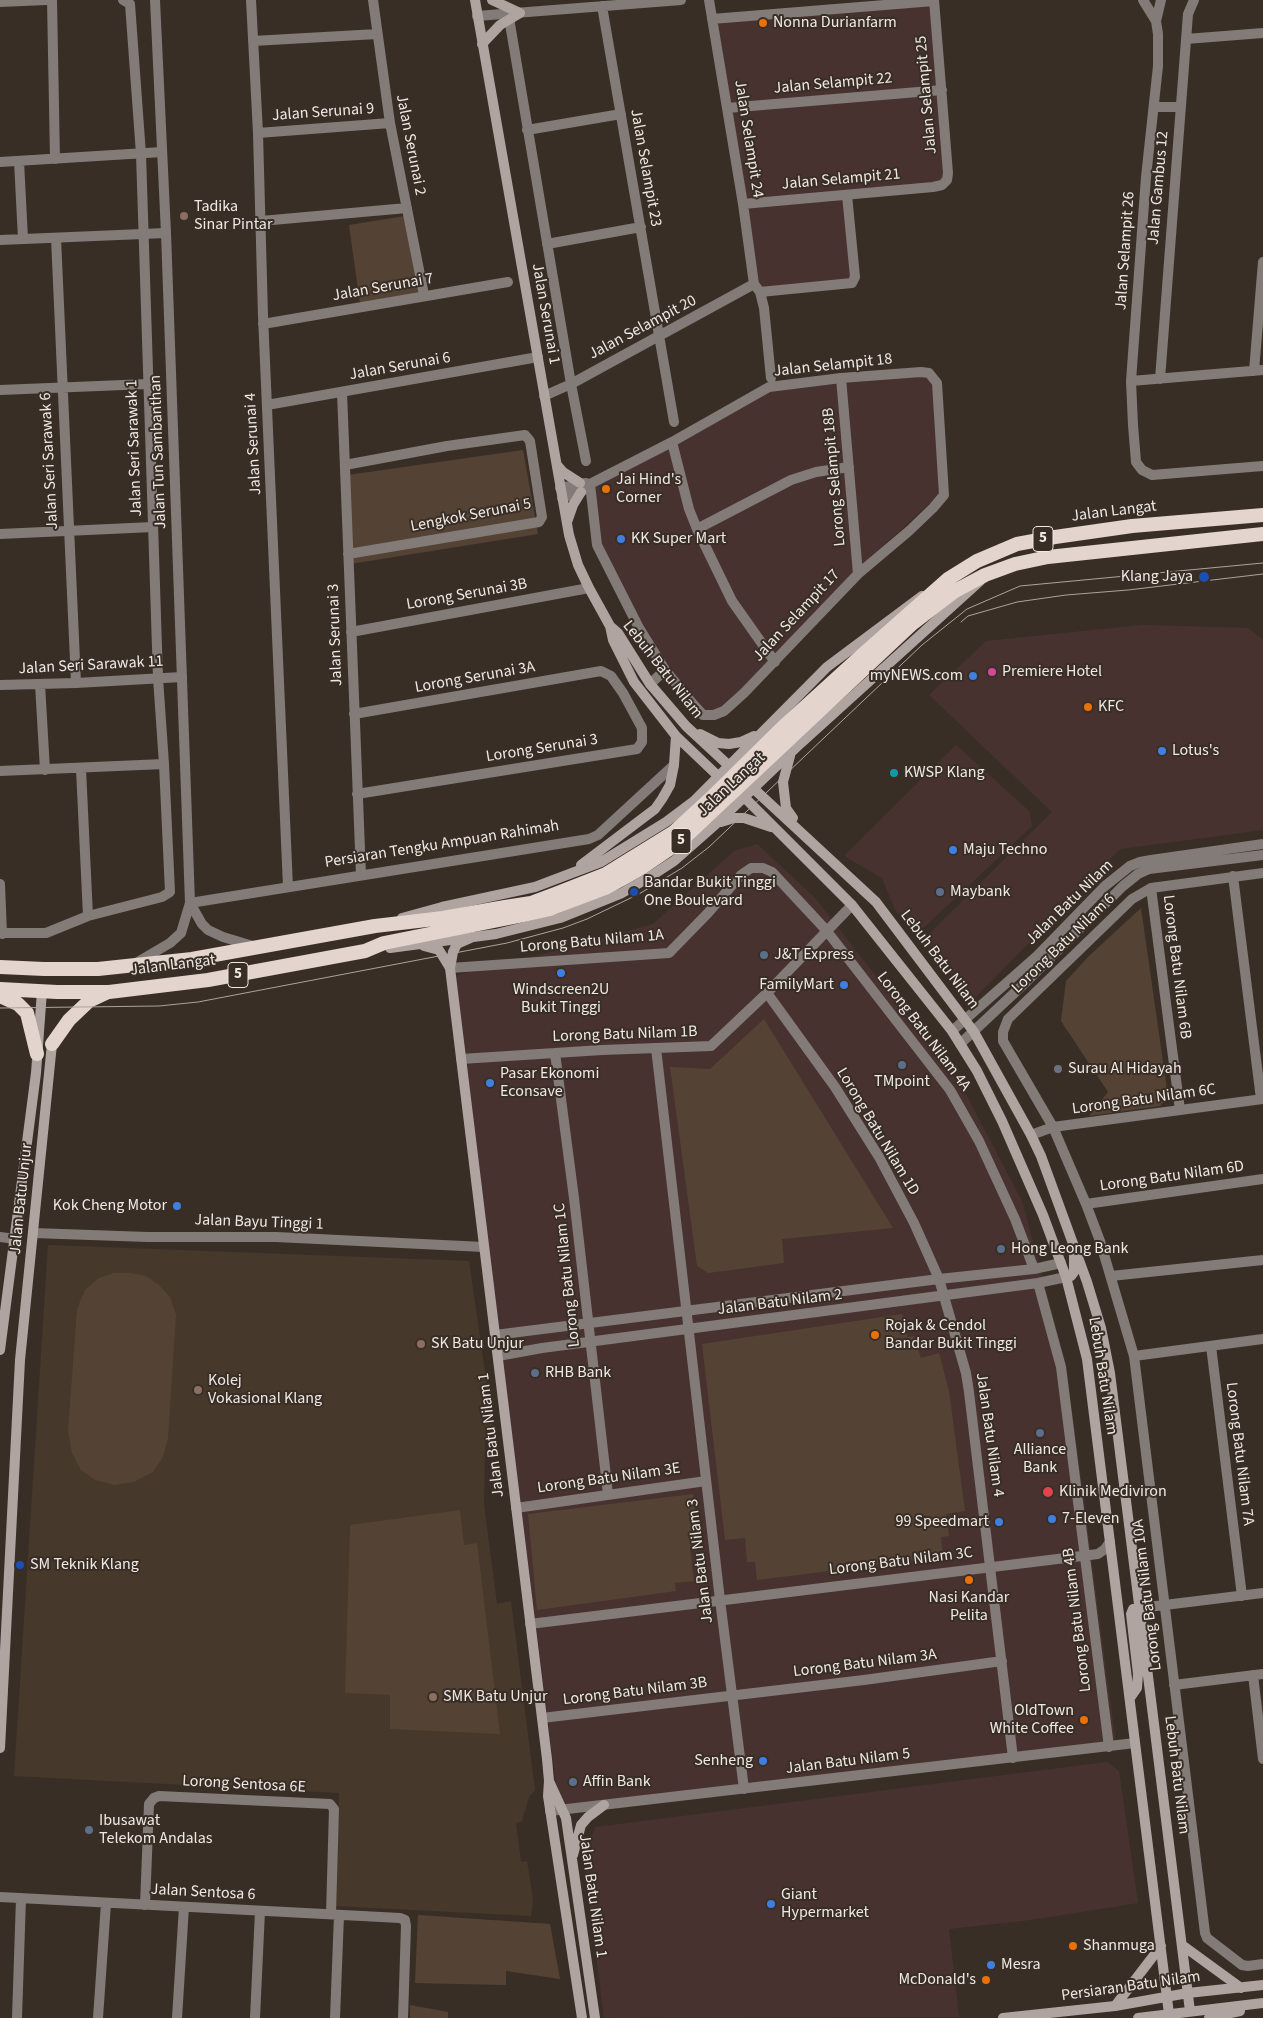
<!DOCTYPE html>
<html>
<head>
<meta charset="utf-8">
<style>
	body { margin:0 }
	canvas { display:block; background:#392e26 }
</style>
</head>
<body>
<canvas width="1263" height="2018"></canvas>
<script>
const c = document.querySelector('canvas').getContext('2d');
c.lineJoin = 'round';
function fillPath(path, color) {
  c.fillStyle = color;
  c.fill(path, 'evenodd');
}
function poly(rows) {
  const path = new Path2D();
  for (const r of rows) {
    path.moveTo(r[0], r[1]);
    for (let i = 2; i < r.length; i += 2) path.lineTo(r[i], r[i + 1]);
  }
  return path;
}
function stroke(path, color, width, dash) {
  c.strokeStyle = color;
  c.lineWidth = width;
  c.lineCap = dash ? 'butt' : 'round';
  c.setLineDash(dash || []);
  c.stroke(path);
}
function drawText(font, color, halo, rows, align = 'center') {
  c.font = font + ' "Source Sans 3",sans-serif';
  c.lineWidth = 4;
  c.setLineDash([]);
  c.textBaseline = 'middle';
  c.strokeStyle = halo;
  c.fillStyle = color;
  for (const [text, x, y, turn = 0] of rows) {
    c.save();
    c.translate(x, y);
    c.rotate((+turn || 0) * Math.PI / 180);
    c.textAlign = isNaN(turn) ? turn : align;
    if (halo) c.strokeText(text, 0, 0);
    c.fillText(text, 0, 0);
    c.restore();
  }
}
const commercial = poly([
	[930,4,944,179,940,182,844,192,852,275,849,280,764,288,759,283,718,22],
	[928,376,935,385,941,493,853,573,758,674,719,711,705,712,669,668,642,625,600,544,593,486,771,390,849,381],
	[1142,625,1248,628,1263,640,1263,830,1120,849,972,1001,924,939,1052,812,929,695,986,641],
	[956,745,1029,811,1032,826,917,934,895,910,882,878,844,856],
	[757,844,815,898,962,1087,1022,1201,1066,1365,1116,1745,567,1807,556,1784,454,976,548,953,653,924,734,851],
	[1107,1762,1119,1771,1138,1903,1030,1920,949,1929,959,2017,604,2018,583,1851,596,1827]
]);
const built = poly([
	[48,1245,469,1261,493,1428,485,1441,484,1505,497,1604,511,1601,535,1790,529,1797,522,1821,516,1823,521,1862,527,1861,533,1899,531,1916,336,1906,339,1793,14,1776]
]);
const green = poly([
	[405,216,421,293,360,303,349,225],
	[523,450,538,534,350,564,348,475],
	[1141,908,1168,1097,1160,1106,1089,1116,1108,1092,1061,1021,1066,981,1089,956],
	[764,1019,893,1228,782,1239,784,1263,708,1273,697,1266,670,1067,710,1069],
	[114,1273,131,1273,146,1276,159,1285,170,1297,176,1315,168,1438,163,1457,153,1472,134,1482,114,1485,95,1480,81,1470,72,1453,68,1431,77,1309,85,1290,99,1278],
	[902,1314,907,1337,914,1336,921,1358,939,1353,949,1391,965,1511,946,1514,949,1536,941,1537,943,1557,757,1580,755,1562,747,1562,745,1538,725,1540,702,1344],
	[693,1494,701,1546,690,1548,694,1581,675,1583,676,1591,537,1610,528,1514],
	[460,1510,464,1545,477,1543,500,1734,390,1729,390,1695,345,1693,350,1525],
	[418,1915,550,1924,560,1979,506,1971,506,1985,415,1983],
	[410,2005,448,2012,448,2018,410,2018]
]);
const minor = poly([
	[52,0,55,159],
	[251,0,258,133,263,316,288,887],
	[373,0,390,123,424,295],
	[709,0,743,204,754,284,760,292,764,308,771,378],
	[1143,0,1156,21,1158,34,1158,66,1146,177,1131,381,1133,425,1136,462,1142,470,1152,475,1263,466],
	[0,2,46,0],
	[602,6,674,422],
	[477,16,681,0],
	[509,18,571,384,586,461],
	[712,19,934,1],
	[1156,21,1161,0],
	[1186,39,1263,33],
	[253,41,377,34],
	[1154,107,1181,107],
	[727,108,942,90],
	[527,130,621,114],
	[258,133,390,123],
	[19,161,23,239],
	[0,162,162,152],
	[743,204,933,187,942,185,947,180,948,173,934,0],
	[261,221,407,208],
	[56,238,76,683],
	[0,240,166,233],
	[547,244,641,227],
	[760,292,852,283,855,277,847,195],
	[263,324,508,282],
	[1254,371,1263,262],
	[841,378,858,574],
	[1160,379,1188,14,1194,0],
	[1131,381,1263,370],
	[0,390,148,384],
	[342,392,361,875],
	[544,396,571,384,754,284],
	[267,405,538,357],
	[672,442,689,509,697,529,732,601,775,662],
	[345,465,447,446,525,435,530,441,542,517,539,522,348,554],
	[560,488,586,483],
	[562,498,581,492,590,484,672,442,769,387,841,378,921,372,929,373,937,383,944,495,933,508,909,531,858,574,744,693,724,711,714,715,703,715,692,703,665,670,639,628,597,545,590,484],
	[697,529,791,480,816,472,849,467],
	[0,534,153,527],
	[351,632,589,588],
	[40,684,45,770],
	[650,684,665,670],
	[0,685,76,683,182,677],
	[354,714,601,671,611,676,623,693,642,728,642,742,637,749,357,794],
	[81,769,88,916],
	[0,771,164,764],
	[1263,873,1151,888,1132,899,1008,1019,1003,1032,1003,1041,1053,1127,1086,1204,1100,1241,1134,1356,1205,1933,1207,1938,1242,1965,1248,1966,1263,1964],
	[1233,876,1261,1099],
	[0,884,2,934],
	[1151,888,1180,1110],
	[190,903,589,839,598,835,674,765],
	[0,933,46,933,88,916,162,897,170,892,164,764,158,678,141,154,130,4,123,0],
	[450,968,669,953,708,913,741,875,751,868,763,868,772,872,826,930,950,1090,979,1141,1015,1219,1034,1269],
	[767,993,835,1087,879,1157,914,1223,939,1279,966,1373,969,1392,1013,1758],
	[952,1031,1037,956,1105,886,1130,866,1140,862,1151,860,1263,844],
	[960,1044,1026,982,1123,886,1138,874,1149,869,1263,855],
	[656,1048,720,1600,744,1789],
	[555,1053,574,1198,608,1494],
	[461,1059,602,1050,711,1046,767,993,852,905],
	[1031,1135,1053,1127,1263,1099],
	[1086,1204,1263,1179],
	[33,1233,148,1237,276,1237,484,1247],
	[0,1237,15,1239],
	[1111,1276,1263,1260],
	[1038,1283,1061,1367,1109,1747],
	[495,1335,939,1279,1034,1269,1061,1263],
	[1211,1346,1242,1596],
	[498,1356,542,1348,1038,1283,1066,1277],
	[1134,1356,1263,1339],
	[516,1508,706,1481],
	[1140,1608,1263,1593],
	[530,1624,1098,1554,1105,1549,1110,1542],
	[1253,1675,1263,1759],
	[1174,1685,1263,1674],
	[542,1718,864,1680,1002,1661],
	[550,1811,1135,1743],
	[0,1897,400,1918,405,1920,406,1926,403,2018],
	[145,1905,149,1804,154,1798,159,1796,330,1804,334,1809,331,1914],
	[17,2018,21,1898],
	[98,2018,106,1903],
	[177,2018,184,1907],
	[255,2018,260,1911],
	[335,2018,339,1915]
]);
const tertiary = poly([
	[190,903,202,924,208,930,223,937,256,947],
	[136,963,170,943,181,933,190,903,166,233,155,0]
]);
const secondary = poly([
	[475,0,569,535,578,565,589,588,610,626,618,633,650,684,686,726,876,902,974,1032,1031,1135,1041,1156,1087,1282,1101,1328,1110,1373,1190,2011],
	[492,0,520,13],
	[482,44,500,25,520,13],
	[557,465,563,472,580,483],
	[567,522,573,505,581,492],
	[610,626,613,640,634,682,676,736,718,776,744,797,852,905,952,1031,977,1071,1002,1121,1043,1215,1066,1277,1087,1359,1169,2014],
	[700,734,718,743,729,744,741,742,754,736],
	[790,756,783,782,786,808,793,818],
	[721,822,734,818,744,818,771,827],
	[581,865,655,809,662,799,670,785,674,765,676,736],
	[402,918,442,907,535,887,601,862,666,822,694,801,827,667,922,596],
	[473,937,457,944,453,952,450,968,547,1759,549,1781,548,1796,582,2018],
	[424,946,439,950,450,968],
	[390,948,496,934,560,918,622,893,648,878,674,861,716,824,801,743,980,581],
	[1066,1277,1071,1276,1074,1272,1074,1255],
	[0,1350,36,1073,42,991],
	[1130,1698,1137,1688,1138,1674,1131,1614,1133,1609,1140,1608],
	[0,1748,20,1360,52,1044],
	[549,1781,566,1818,595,2018],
	[573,1855,581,1825,588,1817,604,1805],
	[1182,1945,1241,1988],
	[1115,2006,1161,1946],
	[1003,2018,1115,2006,1188,1993,1263,1985],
	[1138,2018,1263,2003],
	[1209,2018,1240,2011]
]);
const trunk = poly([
	[0,967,44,969,98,969,192,959,375,926,443,918,505,907,531,903,555,894,606,874,674,832,710,799,783,727,860,657,948,579,977,561,1017,544,1055,537,1132,526,1263,515],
	[0,989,57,992,109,992,208,980,365,951,384,943,524,915,550,909,605,888,622,879,640,869,681,841,912,624,955,591,985,575,1015,564,1048,557,1263,534],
	[0,996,18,1004,27,1013,37,1054],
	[52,1044,69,1020,89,1001,106,993]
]);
const tram = poly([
	[961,622,968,616,1017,602,1066,595,1128,590,1263,574],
	[0,1008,159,1006,198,1002,507,943,563,928,587,919,639,894,682,868,709,847,922,645,967,609,1020,586,1263,563]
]);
const markers = [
	[763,23,5,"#e8710a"],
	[184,216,5,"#8d6e63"],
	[606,489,5,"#e8710a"],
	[621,539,5,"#3f7fe0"],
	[1204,577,6,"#1a4fb4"],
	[992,672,5,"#d1479c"],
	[973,676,5,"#3f7fe0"],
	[1088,707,5,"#e8710a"],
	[1162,751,5,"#3f7fe0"],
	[894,773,5,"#0f9aa8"],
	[953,850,5,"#3f7fe0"],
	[634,892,5,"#1a4fb4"],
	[940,892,5,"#5c6f8a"],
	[764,955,5,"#5c6f8a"],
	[561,973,5,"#3f7fe0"],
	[844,985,5,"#3f7fe0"],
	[902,1065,5,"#5c6f8a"],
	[1058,1069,5,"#6b7280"],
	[490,1083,5,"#3f7fe0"],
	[177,1206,5,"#3f7fe0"],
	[1001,1249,5,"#5c6f8a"],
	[875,1335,5,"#e8710a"],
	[421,1344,5,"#8d6e63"],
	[535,1373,5,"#5c6f8a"],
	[198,1390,5,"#8d6e63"],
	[1040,1433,5,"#5c6f8a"],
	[1048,1492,6,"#e0444e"],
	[1052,1519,5,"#3f7fe0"],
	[999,1522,5,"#3f7fe0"],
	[20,1565,5,"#1a4fb4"],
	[969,1580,5,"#e8710a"],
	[433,1697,5,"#8d6e63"],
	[1084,1720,5,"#e8710a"],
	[763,1761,5,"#3f7fe0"],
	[573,1782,5,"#5c6f8a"],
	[89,1830,5,"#5c6f8a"],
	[771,1904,5,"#3f7fe0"],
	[1073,1946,5,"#e8710a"],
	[991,1965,5,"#3f7fe0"],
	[986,1980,5,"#e8710a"]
];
const shields = [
	[1043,539,20],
	[681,841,20],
	[238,975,20]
];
const shieldNames = [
	["5",1043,539],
	["5",681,841],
	["5",238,975]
];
const poiNames = [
	["Nonna Durianfarm",773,23],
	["Tadika",194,207],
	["Sinar Pintar",194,225],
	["Jai Hind's",616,480],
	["Corner",616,498],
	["KK Super Mart",631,539],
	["Klang Jaya",1193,577,"right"],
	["Premiere Hotel",1002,672],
	["myNEWS.com",963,676,"right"],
	["KFC",1098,707],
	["Lotus's",1172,751],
	["KWSP Klang",904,773],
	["Maju Techno",963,850],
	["Bandar Bukit Tinggi",644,883],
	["One Boulevard",644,901],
	["Maybank",950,892],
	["J&T Express",774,955],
	["FamilyMart",834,985,"right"],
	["Windscreen2U",561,990,"center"],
	["Bukit Tinggi",561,1008,"center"],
	["Surau Al Hidayah",1068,1069],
	["Pasar Ekonomi",500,1074],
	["Econsave",500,1092],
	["TMpoint",902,1082,"center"],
	["Kok Cheng Motor",167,1206,"right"],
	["Hong Leong Bank",1011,1249],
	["Rojak & Cendol",885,1326],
	["Bandar Bukit Tinggi",885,1344],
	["SK Batu Unjur",431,1344],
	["RHB Bank",545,1373],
	["Kolej",208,1381],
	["Vokasional Klang",208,1399],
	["Alliance",1040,1450,"center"],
	["Bank",1040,1468,"center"],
	["Klinik Mediviron",1059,1492],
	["7-Eleven",1062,1519],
	["99 Speedmart",989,1522,"right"],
	["SM Teknik Klang",30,1565],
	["Nasi Kandar",969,1598,"center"],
	["Pelita",969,1616,"center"],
	["SMK Batu Unjur",443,1697],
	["OldTown",1074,1711,"right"],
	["White Coffee",1074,1729,"right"],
	["Senheng",753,1761,"right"],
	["Affin Bank",583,1782],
	["Ibusawat",99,1821],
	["Telekom Andalas",99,1839],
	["Giant",781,1895],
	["Hypermarket",781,1913],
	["Shanmuga",1083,1946],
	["Mesra",1001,1965],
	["McDonald's",976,1980,"right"]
];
const streetNames = [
	["Jalan Selampit 22",833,84,-5],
	["Jalan Selampit 25",927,95,-95],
	["Jalan Serunai 9",323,113,-4],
	["Jalan Selampit 24",748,139,81],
	["Jalan Serunai 2",410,145,79],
	["Jalan Selampit 23",645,168,80],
	["Jalan Selampit 21",841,180,-5],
	["Jalan Gambus 12",1159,188,-85],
	["Jalan Selampit 26",1126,251,-86],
	["Jalan Serunai 7",383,288,-10],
	["Jalan Serunai 1",545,314,80],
	["Jalan Selampit 20",643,328,-28],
	["Jalan Selampit 18",833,366,-6],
	["Jalan Serunai 6",400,367,-10],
	["Jalan Serunai 4",254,444,-93],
	["Jalan Seri Sarawak 1",135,448,-92],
	["Jalan Tun Sambanthan",159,452,-92],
	["Jalan Seri Sarawak 6",50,461,-93],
	["Lorong Selampit 18B",835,477,-95],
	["Jalan Langat",1114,512,-7],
	["Lengkok Serunai 5",471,516,-11],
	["Lorong Serunai 3B",467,595,-10],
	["Jalan Selampit 17",797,616,-47],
	["Jalan Serunai 3",336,635,-92],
	["Jalan Seri Sarawak 11",91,666,-3],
	["Lebuh Batu Nilam",662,670,52],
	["Lorong Serunai 3A",475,678,-10],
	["Lorong Serunai 3",542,749,-9],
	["Jalan Langat",732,785,-43],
	["Persiaran Tengku Ampuan Rahimah",442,845,-9],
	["Jalan Batu Nilam",1070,903,-44],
	["Lorong Batu Nilam 1A",592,942,-5],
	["Lorong Batu Nilam 6",1064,944,-44],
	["Lebuh Batu Nilam",939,960,53],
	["Jalan Langat",173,966,-7],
	["Lorong Batu Nilam 6B",1176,967,83],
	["Lorong Batu Nilam 4A",923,1032,53],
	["Lorong Batu Nilam 1B",625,1035,-2],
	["Lorong Batu Nilam 6C",1144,1100,-8],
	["Lorong Batu Nilam 1D",877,1132,59],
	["Lorong Batu Nilam 6D",1172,1177,-8],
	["Jalan Batu Unjur",22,1199,-84],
	["Jalan Bayu Tinggi 1",259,1223,2],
	["Lorong Batu Nilam 1C",568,1275,-96],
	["Jalan Batu Nilam 2",780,1303,-7],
	["Lebuh Batu Nilam",1102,1376,81],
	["Jalan Batu Nilam 1",492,1435,-97],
	["Jalan Batu Nilam 4",989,1435,82],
	["Lorong Batu Nilam 7A",1239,1454,83],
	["Lorong Batu Nilam 3E",609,1479,-8],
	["Jalan Batu Nilam 3",701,1561,-97],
	["Lorong Batu Nilam 3C",901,1562,-7],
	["Lorong Batu Nilam 10A",1148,1595,-97],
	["Lorong Batu Nilam 4B",1078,1620,-97],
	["Lorong Batu Nilam 3A",865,1664,-7],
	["Lorong Batu Nilam 3B",635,1692,-7],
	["Jalan Batu Nilam 5",848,1762,-7],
	["Lebuh Batu Nilam",1176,1775,83],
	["Lorong Sentosa 6E",244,1785,3],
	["Jalan Sentosa 6",203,1893,3],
	["Jalan Batu Nilam 1",592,1896,82],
	["Persiaran Batu Nilam",1131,1987,-8]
];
fillPath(commercial, '#473230');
fillPath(built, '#46382b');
fillPath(green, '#544334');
stroke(minor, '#827b78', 10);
stroke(tertiary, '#827b78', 10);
stroke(secondary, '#afa4a0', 10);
stroke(trunk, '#e3d4cd', 14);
stroke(tram, '#aca39d', 1);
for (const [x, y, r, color] of markers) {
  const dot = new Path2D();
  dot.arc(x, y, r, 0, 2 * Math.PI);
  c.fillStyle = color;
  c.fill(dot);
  stroke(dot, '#392e26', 2);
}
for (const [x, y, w] of shields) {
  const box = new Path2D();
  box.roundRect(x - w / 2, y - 12.5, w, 25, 4);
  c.fillStyle = '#392e26';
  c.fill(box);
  stroke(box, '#efe8e3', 1);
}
drawText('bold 15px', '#efe8e3', null, shieldNames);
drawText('16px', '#efe8e3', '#392e26', poiNames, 'left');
drawText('16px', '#efe8e3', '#392e26', streetNames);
</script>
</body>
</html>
